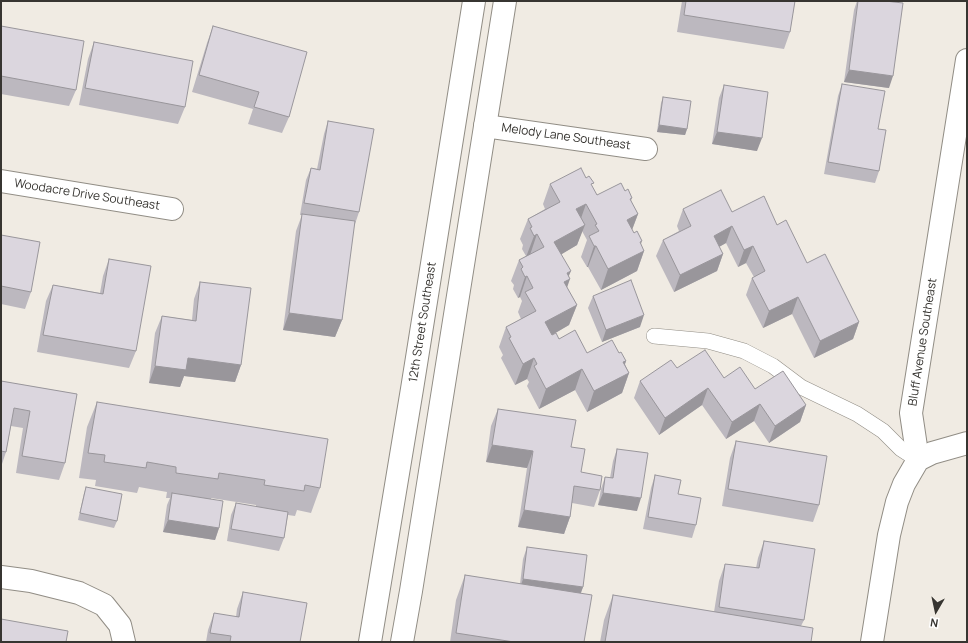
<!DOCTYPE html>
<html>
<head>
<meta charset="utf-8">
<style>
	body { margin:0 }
	#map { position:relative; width:968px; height:643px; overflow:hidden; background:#f0ebe3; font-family:Manrope,sans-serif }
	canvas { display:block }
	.frame { position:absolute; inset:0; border:2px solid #373531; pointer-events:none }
	.north { position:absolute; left:916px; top:591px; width:40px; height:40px; -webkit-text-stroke:3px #fff; paint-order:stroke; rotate:189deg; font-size:11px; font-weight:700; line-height:16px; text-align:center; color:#373531 }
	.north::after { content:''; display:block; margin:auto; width:14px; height:18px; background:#373531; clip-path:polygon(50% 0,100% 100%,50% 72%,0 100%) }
</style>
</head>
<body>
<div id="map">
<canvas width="968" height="643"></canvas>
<div class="frame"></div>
<div class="north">N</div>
</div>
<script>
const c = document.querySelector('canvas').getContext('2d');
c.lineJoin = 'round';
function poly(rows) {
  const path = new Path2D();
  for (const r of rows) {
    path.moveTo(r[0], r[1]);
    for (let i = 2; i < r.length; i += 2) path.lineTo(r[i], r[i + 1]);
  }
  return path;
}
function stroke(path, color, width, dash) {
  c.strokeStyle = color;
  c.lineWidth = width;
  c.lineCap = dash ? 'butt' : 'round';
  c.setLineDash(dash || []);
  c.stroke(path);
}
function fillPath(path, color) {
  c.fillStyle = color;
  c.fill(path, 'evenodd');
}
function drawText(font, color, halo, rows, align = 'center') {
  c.font = font + ' Manrope,sans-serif';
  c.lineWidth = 4;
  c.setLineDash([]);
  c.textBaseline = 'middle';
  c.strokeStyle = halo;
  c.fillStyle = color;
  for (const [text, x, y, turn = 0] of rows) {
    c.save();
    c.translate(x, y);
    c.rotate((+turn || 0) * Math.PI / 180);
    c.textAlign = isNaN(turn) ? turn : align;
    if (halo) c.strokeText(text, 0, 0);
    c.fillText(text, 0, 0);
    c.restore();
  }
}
const service = poly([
	[654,336,708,341,744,351,773,366,801,387,857,414,883,431,901,449,918,460]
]);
const minor = poly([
	[485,126,646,149],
	[1,181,172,209],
	[918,460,911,413,967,60],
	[1,577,31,581,79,593,104,605,120,625,124,642]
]);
const tertiary = poly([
	[872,642,889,535,897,502,904,484,918,460,932,453,967,443]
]);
const secondary = poly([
	[370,642,412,389,474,1],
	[402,642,411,591,505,1]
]);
const wall = poly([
	[682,1,795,1,790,32,784,49,677,32],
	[857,1,885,1,889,88,844,82,854,10],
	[1,26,76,90,69,106,1,94],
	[213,26,289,117,282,133,248,124,253,109,192,92,207,43],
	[94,42,185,107,178,124,79,105,88,59],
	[842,84,878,129,879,171,875,183,824,174,838,96],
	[724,85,757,151,712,144,719,98],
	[663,97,687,129,685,135,657,132,661,103],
	[328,121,359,212,355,224,354,224,342,320,335,337,283,330,296,231,302,215,300,215,306,180,311,168,317,169,324,134],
	[586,178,592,186,597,195,625,191,632,198,631,201,638,214,632,230,644,251,637,271,601,290,588,267,587,267,581,257,587,240,582,231,577,245,561,254,569,276,567,287,577,305,569,325,552,335,587,353,619,353,626,361,625,364,629,373,622,393,587,412,575,390,539,409,527,386,529,382,527,379,515,385,501,358,503,355,499,347,506,327,521,319,518,312,522,301,520,297,518,298,513,289,514,285,511,281,519,260,526,256,522,249,523,245,520,239,528,219,545,209,543,204,550,184],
	[683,209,732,212,777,225,807,263,859,322,853,339,814,358,792,314,763,328,746,295,752,278,754,277,746,263,738,267,726,243,719,247,723,254,717,271,674,292,656,256,663,240,679,231,677,226],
	[1,235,31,292,25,309,1,304],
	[109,259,136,351,129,368,37,352,46,301,53,285,100,293,103,276],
	[200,282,241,365,235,382,184,376,180,387,149,383,155,333,162,316,192,320,194,299],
	[593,296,640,327,602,342,588,308],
	[677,368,724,378,755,389,806,405,800,422,769,443,754,421,726,439,702,405,659,435,634,398,640,381],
	[1,381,77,394,65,463,59,480,16,473,23,428,11,426,6,452,1,467],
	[97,402,320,488,311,513,297,510,295,516,288,515,284,538,279,551,227,541,231,515,236,503,256,507,256,505,211,498,219,528,215,540,163,532,167,505,170,498,166,498,167,492,139,487,137,493,95,486,96,480,79,478,87,427],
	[498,409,571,447,581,472,600,490,594,507,572,503,570,517,564,534,518,527,527,468,486,462,491,426],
	[736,441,819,505,813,522,722,506,730,458],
	[617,449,637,511,598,505,601,489,605,477,610,478,613,461],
	[655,475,678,494,696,525,692,538,643,529,651,488],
	[86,487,117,521,114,528,78,520,84,493],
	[764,541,804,620,801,626,811,642,600,642,604,620,613,595,714,612,719,581,725,564,756,568,758,558],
	[527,547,583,587,581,593,584,642,450,642,456,600,465,575,520,584,523,559],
	[243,592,300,642,206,642,208,630,214,613,236,617,237,609]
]);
const shadedWall = poly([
	[849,70,893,76,889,88,844,82],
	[659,125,687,129,685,135,657,132],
	[717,132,762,138,757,151,712,144],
	[586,204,579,224,576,209],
	[638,214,630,235,627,220],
	[585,225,577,245,547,263,554,242],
	[732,226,726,243,708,253,714,236],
	[537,234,530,255,526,257,534,236],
	[642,241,637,254,644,251,637,271,601,290,608,269],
	[594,246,596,246,588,267,587,267],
	[753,246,746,263,738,267,744,250],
	[723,254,717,271,674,292,680,275],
	[571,271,567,280,570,279,563,299,557,302,567,273],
	[527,276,520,297,518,298,525,277],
	[798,297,792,314,763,328,769,311],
	[577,305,569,325,538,343,545,322],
	[289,313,342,320,335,337,283,330],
	[644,315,640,327,602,342,606,330],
	[859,322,853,339,814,358,820,341],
	[188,358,241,365,235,382,184,376,180,387,149,383,155,366],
	[534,358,527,379,515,385,523,364],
	[626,361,620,378,629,373,622,393,587,412,594,391,623,362],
	[582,369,575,390,539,409,546,389],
	[708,388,702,405,659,435,665,418],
	[760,404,754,421,726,439,732,422],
	[806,405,800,422,769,443,775,426],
	[492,445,533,451,527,468,486,462],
	[603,493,641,498,637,511,598,505],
	[524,510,570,517,564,534,518,527],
	[168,520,219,528,215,540,163,532],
	[523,579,583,587,578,600,519,591]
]);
const building = poly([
	[686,1,795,1,790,32,684,15,686,1],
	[858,1,885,1,903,3,893,76,849,70,858,1],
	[1,26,84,41,76,90,1,76,1,26],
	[213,26,307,52,289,117,254,107,259,92,199,75,213,26],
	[94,42,193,61,185,107,85,88,94,42],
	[842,84,885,91,878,129,886,130,879,171,828,162,842,84],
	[724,85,768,92,762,138,717,132,724,85],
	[663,97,691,101,687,129,659,125,663,97],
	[328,121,374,129,359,212,304,203,311,168,320,170,328,121],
	[581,168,586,178,589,176,594,183,591,184,597,195,621,183,625,191,628,189,632,198,630,199,638,214,627,220,634,233,637,231,642,241,640,242,644,251,608,269,596,246,594,246,589,236,599,231,595,225,597,224,586,204,576,209,585,225,554,242,571,271,567,273,570,279,564,282,577,305,545,322,552,335,556,333,559,339,575,330,587,353,612,340,619,353,621,352,626,361,623,362,629,373,594,391,582,369,546,389,534,366,537,364,534,358,523,364,509,338,511,337,506,327,536,311,525,292,533,288,527,276,525,277,521,269,523,267,519,260,544,247,537,234,534,236,530,228,532,227,528,219,560,202,550,184,581,168],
	[721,190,732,212,764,196,777,225,786,220,807,263,825,254,859,322,820,341,798,297,769,311,752,278,765,271,753,246,744,250,732,226,714,236,723,254,680,275,663,240,691,226,683,209,721,190],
	[302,214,355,221,342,320,289,313,302,214],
	[1,235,40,242,31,292,1,286,1,235],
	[109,259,151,266,136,351,43,335,53,285,103,294,109,259],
	[631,280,644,315,606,330,593,296,631,280],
	[200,282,251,288,241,365,188,358,186,370,155,366,162,316,196,321,200,282],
	[705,350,724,378,740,367,755,389,783,371,806,405,775,426,760,404,732,422,708,388,665,418,640,381,671,360,677,368,705,350],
	[1,381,77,394,65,463,22,456,30,411,14,408,6,452,1,451,1,381],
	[97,402,328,439,320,488,305,485,304,491,264,485,265,480,219,473,218,479,176,473,176,467,147,462,146,468,104,462,105,455,88,453,97,402],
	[498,409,576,420,571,447,585,449,581,472,602,476,600,490,574,486,570,517,524,510,533,451,492,445,498,409],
	[736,441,827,456,819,505,728,489,736,441],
	[617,449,648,453,641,498,603,493,605,477,613,478,617,449],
	[655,475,681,480,678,494,701,498,696,525,648,517,655,475],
	[86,487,122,494,117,521,80,513,86,487],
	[172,493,223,501,219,528,168,520,172,493],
	[236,503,288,512,284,538,231,529,236,503],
	[764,541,815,549,804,620,719,607,725,564,759,568,764,541],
	[527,547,587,555,583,587,523,579,527,547],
	[465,575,592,595,584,642,514,642,456,633,465,575],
	[243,592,307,603,300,642,230,642,231,636,210,633,214,613,239,617,243,592],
	[613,595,813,628,811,642,605,642,613,595],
	[1,619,68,631,66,642,1,642,1,619]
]);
const streetNames = [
	["Melody Lane Southeast",566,137,8],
	["Woodacre Drive Southeast",87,195,9],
	["12th Street Southeast",423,322,-81],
	["Bluff Avenue Southeast",923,342,-81]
];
stroke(service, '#918d85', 16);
stroke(minor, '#918d85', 24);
stroke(tertiary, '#918d85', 24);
stroke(secondary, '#918d85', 24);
stroke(service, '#fff', 15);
stroke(minor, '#fff', 22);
stroke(tertiary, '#fff', 22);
stroke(secondary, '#fff', 22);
fillPath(wall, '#bcb8bf');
fillPath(shadedWall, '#99969b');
fillPath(building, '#dbd6de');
stroke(building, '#99969b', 1);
drawText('12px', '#373531', '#fff', streetNames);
</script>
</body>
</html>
